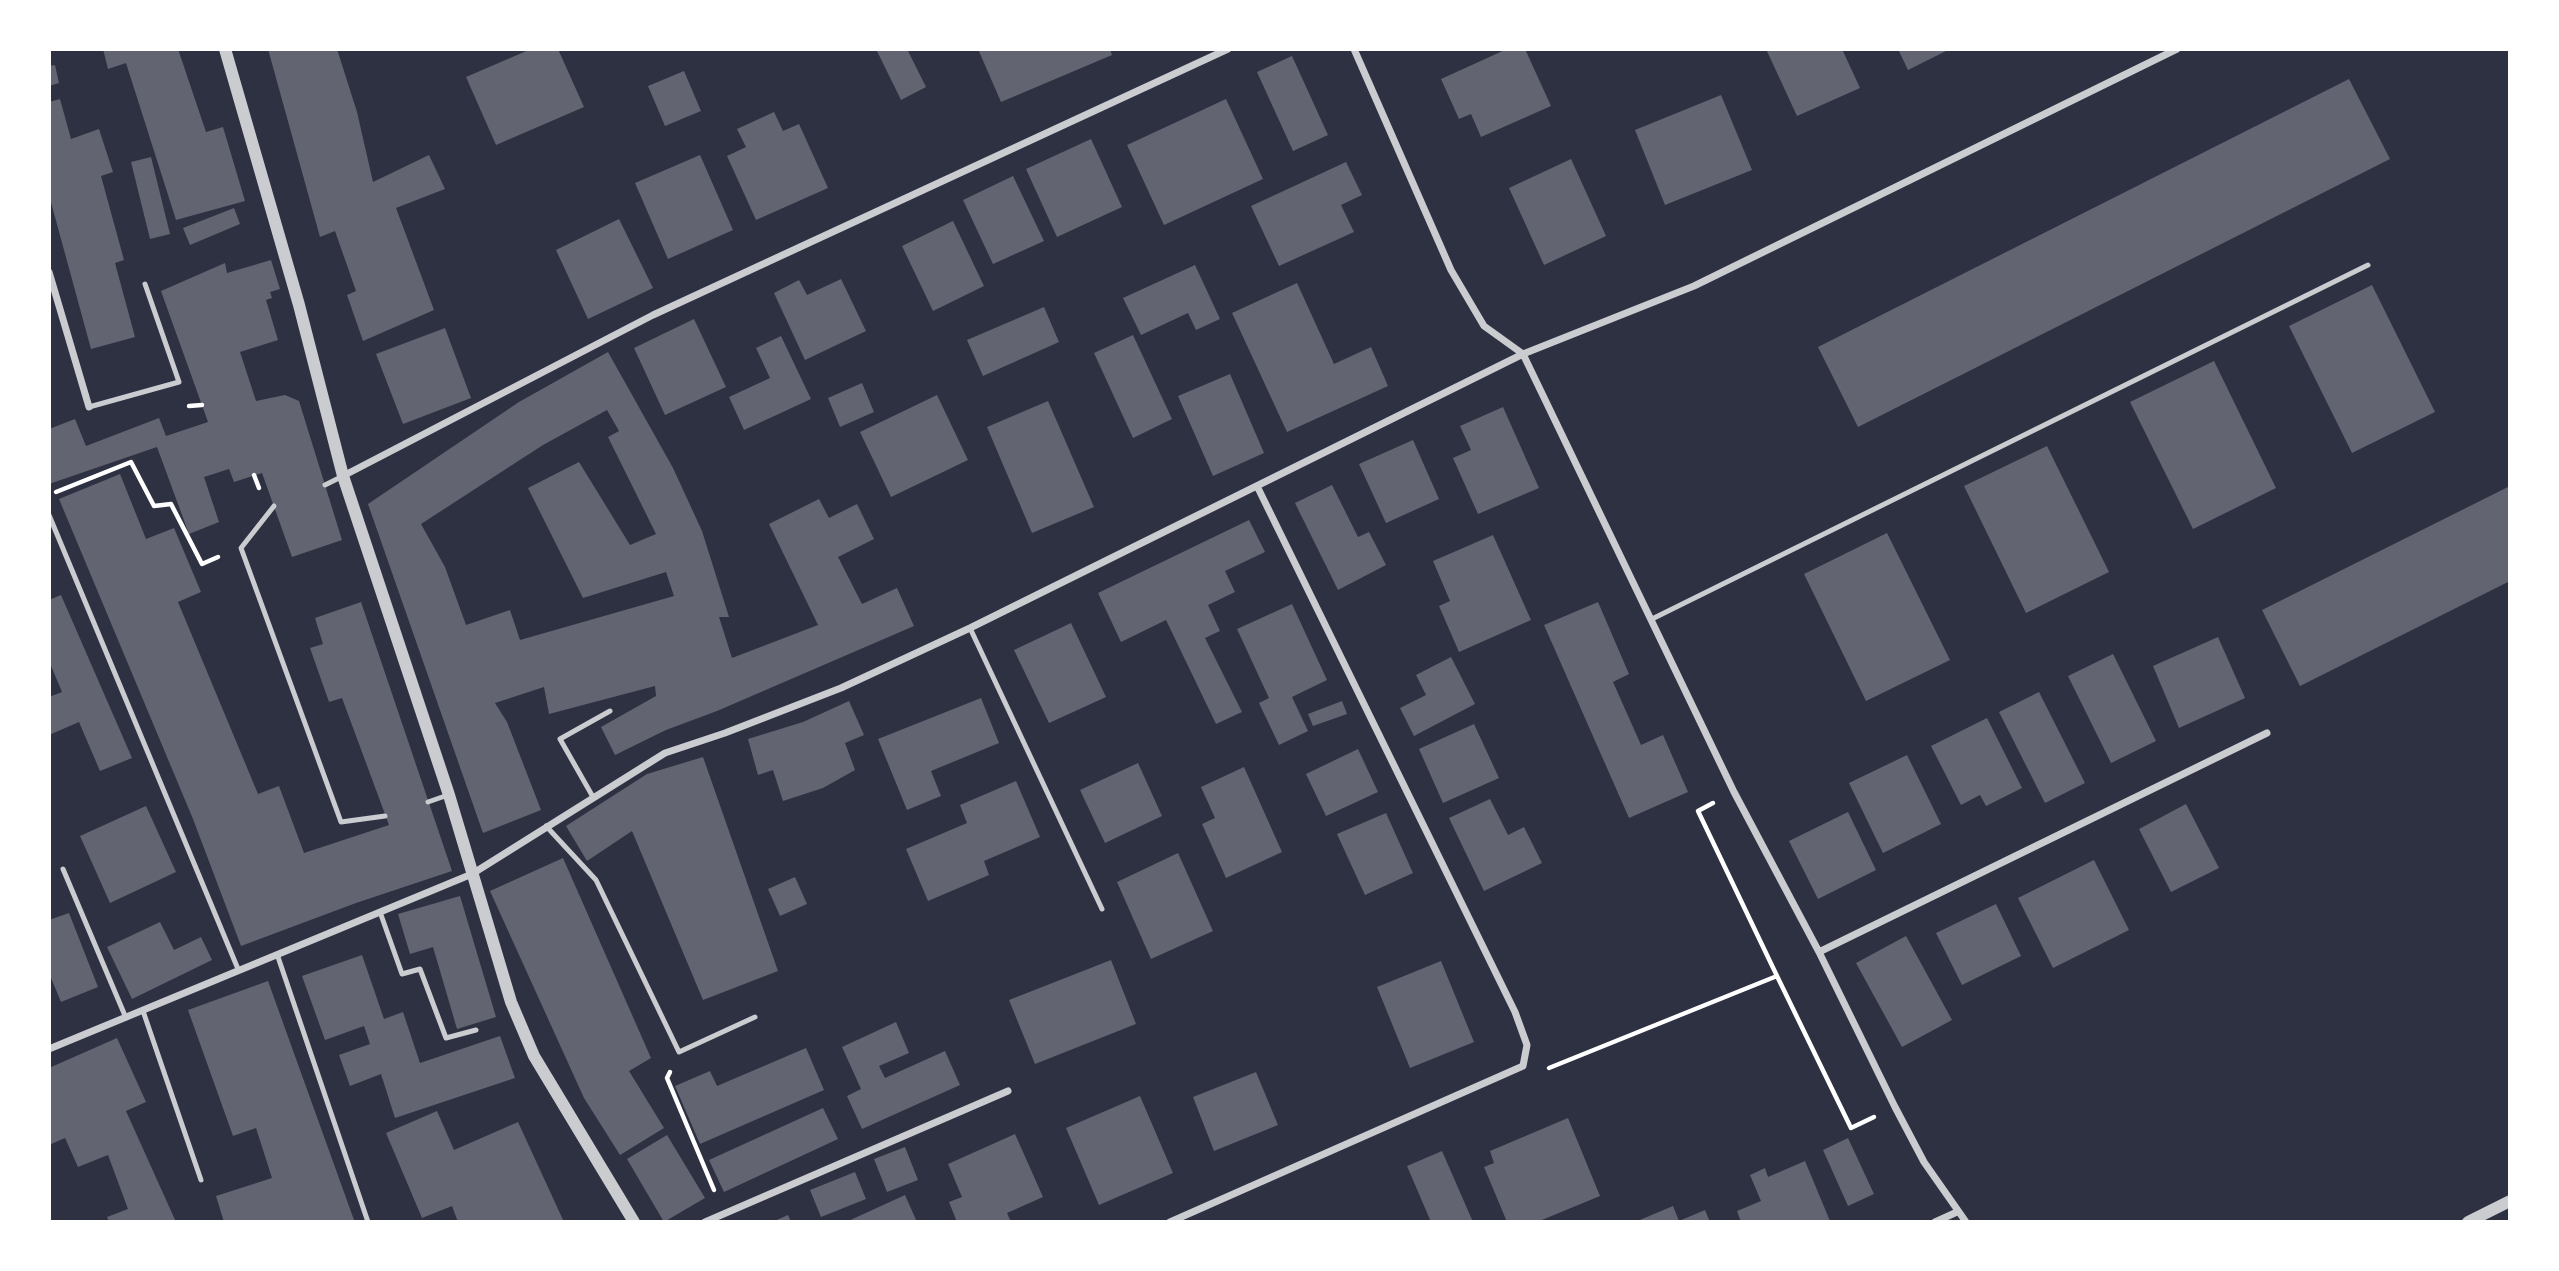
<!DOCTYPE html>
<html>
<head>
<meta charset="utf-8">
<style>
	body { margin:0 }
	#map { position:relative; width:2559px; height:1271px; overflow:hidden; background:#2d3142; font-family:"Asap Condensed",sans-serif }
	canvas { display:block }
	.frame { position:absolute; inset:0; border:51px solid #fff; pointer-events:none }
</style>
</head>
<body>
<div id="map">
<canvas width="2559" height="1271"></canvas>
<div class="frame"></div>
</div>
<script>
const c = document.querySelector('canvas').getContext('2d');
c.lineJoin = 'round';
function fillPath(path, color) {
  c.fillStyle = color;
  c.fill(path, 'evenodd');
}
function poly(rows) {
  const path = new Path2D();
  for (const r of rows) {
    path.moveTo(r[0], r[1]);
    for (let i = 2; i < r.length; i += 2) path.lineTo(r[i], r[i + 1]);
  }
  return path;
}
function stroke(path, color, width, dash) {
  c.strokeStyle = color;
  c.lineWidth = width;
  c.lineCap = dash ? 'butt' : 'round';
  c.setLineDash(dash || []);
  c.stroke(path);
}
const building = poly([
	[103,49,178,49,206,132,223,127,245,201,176,220,126,63,108,69],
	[268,49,337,49,357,112,373,182,429,155,445,189,396,208,434,310,363,341,347,295,356,291,335,231,320,237],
	[531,49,558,49,584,107,496,145,466,77],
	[876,49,907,49,926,87,901,100],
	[978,49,1110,49,1112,55,1001,102],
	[1507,49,1525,49,1551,106,1481,137,1471,114,1459,119,1441,79],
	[1766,49,1842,49,1860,88,1797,116],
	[1898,49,1950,49,1908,70],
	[1292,56,1328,135,1293,151,1257,72],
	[55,65,59,83,49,86,49,66],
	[684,71,701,111,665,126,648,86],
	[2349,79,2390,159,1858,427,1818,347],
	[1721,95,1752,170,1665,205,1635,130],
	[60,99,71,139,99,129,113,172,101,176,124,260,115,263,135,337,91,349,49,195,49,102],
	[1226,99,1263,179,1164,225,1127,145],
	[774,112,783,131,799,124,828,188,756,220,727,156,746,147,737,129],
	[1091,139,1122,207,1057,237,1026,169],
	[700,155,733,230,668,259,635,183],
	[151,157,170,234,150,239,131,162],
	[1571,159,1606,236,1544,265,1509,188],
	[1346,162,1362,195,1341,205,1354,232,1279,266,1251,206],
	[1013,176,1044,241,993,264,963,200],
	[234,208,240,224,190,245,183,228],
	[619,219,653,288,588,319,556,250],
	[953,221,984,286,933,311,902,246],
	[271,260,280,289,270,292,272,298,266,300,278,340,240,352,256,401,285,395,299,401,342,540,292,557,262,473,234,482,229,469,204,477,219,522,189,534,157,447,49,484,49,429,75,419,86,446,159,418,166,436,208,422,161,291,225,263,227,273],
	[1195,265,1220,319,1196,330,1188,313,1141,335,1123,298],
	[841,279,866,331,805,360,774,293,799,280,807,295],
	[1297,283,1334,364,1371,347,1388,386,1287,432,1232,313],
	[2372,285,2435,412,2352,453,2289,326],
	[1044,307,1059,342,983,376,967,340],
	[694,319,726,387,665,415,634,348],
	[445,328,471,398,403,424,376,354],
	[1133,335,1172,419,1133,438,1094,353],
	[781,336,811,399,744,430,729,397,770,378,756,348],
	[608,352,673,468,702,531,729,617,719,617,732,658,818,625,769,524,819,499,829,518,857,504,874,539,838,557,862,604,897,588,914,626,717,711,666,730,615,755,601,727,656,696,655,686,549,714,544,687,495,703,507,722,541,810,483,833,368,504,519,402],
	[607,410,619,431,608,437,656,534,630,545,579,462,528,488,583,598,666,572,674,596,520,640,510,610,466,625,445,567,421,524,543,445],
	[2214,361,2276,488,2193,529,2130,402],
	[1230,374,1264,453,1213,476,1178,396],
	[862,383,874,412,840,427,828,398],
	[937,395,968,460,891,497,860,432],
	[1048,401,1094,507,1032,533,987,427],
	[1503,407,1539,488,1478,514,1453,458,1471,450,1460,426],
	[1413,440,1439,499,1386,523,1359,464],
	[2047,446,2109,572,2026,613,1964,486],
	[120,474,146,539,174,528,201,592,178,602,258,794,279,786,304,853,389,825,342,698,329,702,310,648,323,644,315,618,361,602,452,871,356,903,241,946,193,819,59,499],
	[1332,485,1358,537,1369,532,1386,565,1338,590,1295,503],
	[2510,486,2510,581,2300,686,2262,610],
	[1249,520,1265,552,1225,571,1235,592,1208,605,1220,631,1205,638,1242,712,1216,724,1166,620,1121,642,1098,593],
	[1887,533,1950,660,1866,701,1804,574],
	[1493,535,1531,620,1459,652,1439,606,1450,601,1433,561],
	[61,595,132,758,100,771,79,722,49,735,49,697,62,692,49,661,49,600],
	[1598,602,1629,674,1613,682,1641,745,1663,735,1688,792,1629,818,1544,625],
	[1292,604,1327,680,1292,697,1308,731,1279,745,1259,703,1269,698,1237,629],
	[1071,623,1106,697,1049,723,1014,650],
	[2218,637,2245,698,2179,728,2153,666],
	[2113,654,2156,741,2111,763,2068,676],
	[1451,657,1475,704,1414,736,1400,708,1426,695,1416,675],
	[2039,692,2085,783,2045,803,1999,712],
	[981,698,999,743,931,771,941,796,907,810,878,739],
	[849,701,864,735,845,743,855,770,823,788,783,801,773,770,758,775,748,739,803,722],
	[1342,701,1347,714,1313,726,1308,714],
	[1987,718,2022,788,1986,806,1980,795,1961,805,1931,746],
	[1474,724,1499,778,1443,803,1419,749],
	[1358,749,1378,792,1326,816,1306,774],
	[1907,755,1941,824,1883,853,1849,783],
	[703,757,778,971,703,1000,632,831,587,861,566,826,647,774],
	[1138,763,1162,816,1105,843,1080,790],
	[1244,767,1282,852,1226,878,1202,824,1215,818,1201,787],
	[1016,781,1040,837,984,861,989,875,928,901,906,849,967,823,960,805],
	[1490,799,1508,835,1524,827,1542,863,1484,891,1449,818],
	[2186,804,2219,868,2171,892,2139,829],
	[146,806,176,872,110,903,80,836],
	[1848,812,1876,870,1818,899,1789,841],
	[1386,813,1413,873,1365,895,1337,834],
	[1178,853,1213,931,1151,959,1117,882],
	[563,858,651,1058,629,1071,664,1128,620,1155,584,1098,490,891],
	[2094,860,2129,930,2053,968,2018,898],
	[795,877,807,904,780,916,768,889],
	[460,896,496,1017,457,1029,433,947,410,954,398,914],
	[1996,904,2021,956,1962,985,1936,933],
	[69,913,98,987,61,1002,49,973,49,920],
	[160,922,174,950,201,937,212,960,132,999,107,947],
	[1906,936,1952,1020,1902,1047,1856,963],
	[362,955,384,1019,403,1012,420,1063,500,1036,515,1078,395,1118,381,1074,350,1086,339,1055,370,1044,364,1026,325,1040,302,976],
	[1111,960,1136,1024,1035,1064,1009,1000],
	[1441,961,1474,1042,1410,1068,1377,987],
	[268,981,354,1220,350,1222,224,1222,216,1196,272,1178,256,1128,233,1136,188,1010],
	[896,1022,909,1053,879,1066,885,1078,945,1051,960,1085,862,1129,847,1096,861,1089,842,1047],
	[117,1038,146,1102,126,1111,176,1222,109,1222,107,1217,128,1209,108,1155,78,1167,65,1138,49,1145,49,1068],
	[806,1048,824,1090,700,1144,675,1086,710,1071,717,1086],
	[1256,1072,1278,1125,1214,1151,1193,1097],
	[1140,1096,1173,1173,1099,1205,1066,1128],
	[823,1108,838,1139,724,1192,709,1160],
	[437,1111,454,1150,518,1122,564,1222,458,1222,452,1206,422,1218,386,1133],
	[1568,1118,1600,1196,1537,1222,1507,1222,1484,1167,1494,1163,1490,1151],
	[1015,1134,1043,1197,1007,1213,1011,1222,957,1222,949,1202,962,1197,948,1164],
	[667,1135,705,1198,664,1222,627,1159],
	[1848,1138,1874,1194,1848,1206,1823,1150],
	[905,1147,918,1180,887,1192,874,1159],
	[1442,1151,1473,1222,1431,1222,1407,1166],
	[1805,1161,1830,1221,1741,1222,1737,1211,1761,1201,1750,1175,1765,1168,1768,1177],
	[855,1172,866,1199,821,1217,810,1190],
	[905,1195,917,1222,846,1222],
	[1673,1206,1679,1221,1705,1210,1710,1222,1635,1222],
	[788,1215,791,1222,772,1222]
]);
const path = poly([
	[189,406,202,405],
	[254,475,259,488],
	[56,492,131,462,154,506,171,504,202,564,218,557],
	[1777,976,1851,1128,1874,1117],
	[1549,1068,1777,976,1698,811,1713,803],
	[670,1072,667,1078,714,1190]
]);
const service = poly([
	[89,407,179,382,145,284],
	[325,485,343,476],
	[274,506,241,548,341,822,385,816],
	[49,515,238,969],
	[1652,619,2368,265],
	[970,628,1102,909],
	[593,797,560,739,610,711],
	[428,802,448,795],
	[546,826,596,880,679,1052,755,1017],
	[63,869,126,1018],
	[380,912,402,974,420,969,446,1038,476,1030],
	[277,954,368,1222],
	[143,1011,201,1180]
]);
const minor = poly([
	[1354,49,1451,270,1484,326,1523,354,1734,792,1819,952,1895,1107,1924,1162,1966,1222],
	[49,272,89,407],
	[343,476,653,315,1228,49],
	[1819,952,2267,733],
	[49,1049,472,874,665,753,725,733,841,688,970,628,1523,354,1694,286,2177,49],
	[705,1222,1008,1091],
	[1170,1222,1523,1066,1527,1045,1515,1012,1257,486],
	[1935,1222,1957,1212]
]);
const tertiary = poly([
	[225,49,299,305,343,476,449,795,511,1002,534,1056,634,1222],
	[2468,1222,2510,1201]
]);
fillPath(building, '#626471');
stroke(path, '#fff', 4.5);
stroke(service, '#caccd0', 5);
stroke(minor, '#caccd0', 7);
stroke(tertiary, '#caccd0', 12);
</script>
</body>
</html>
